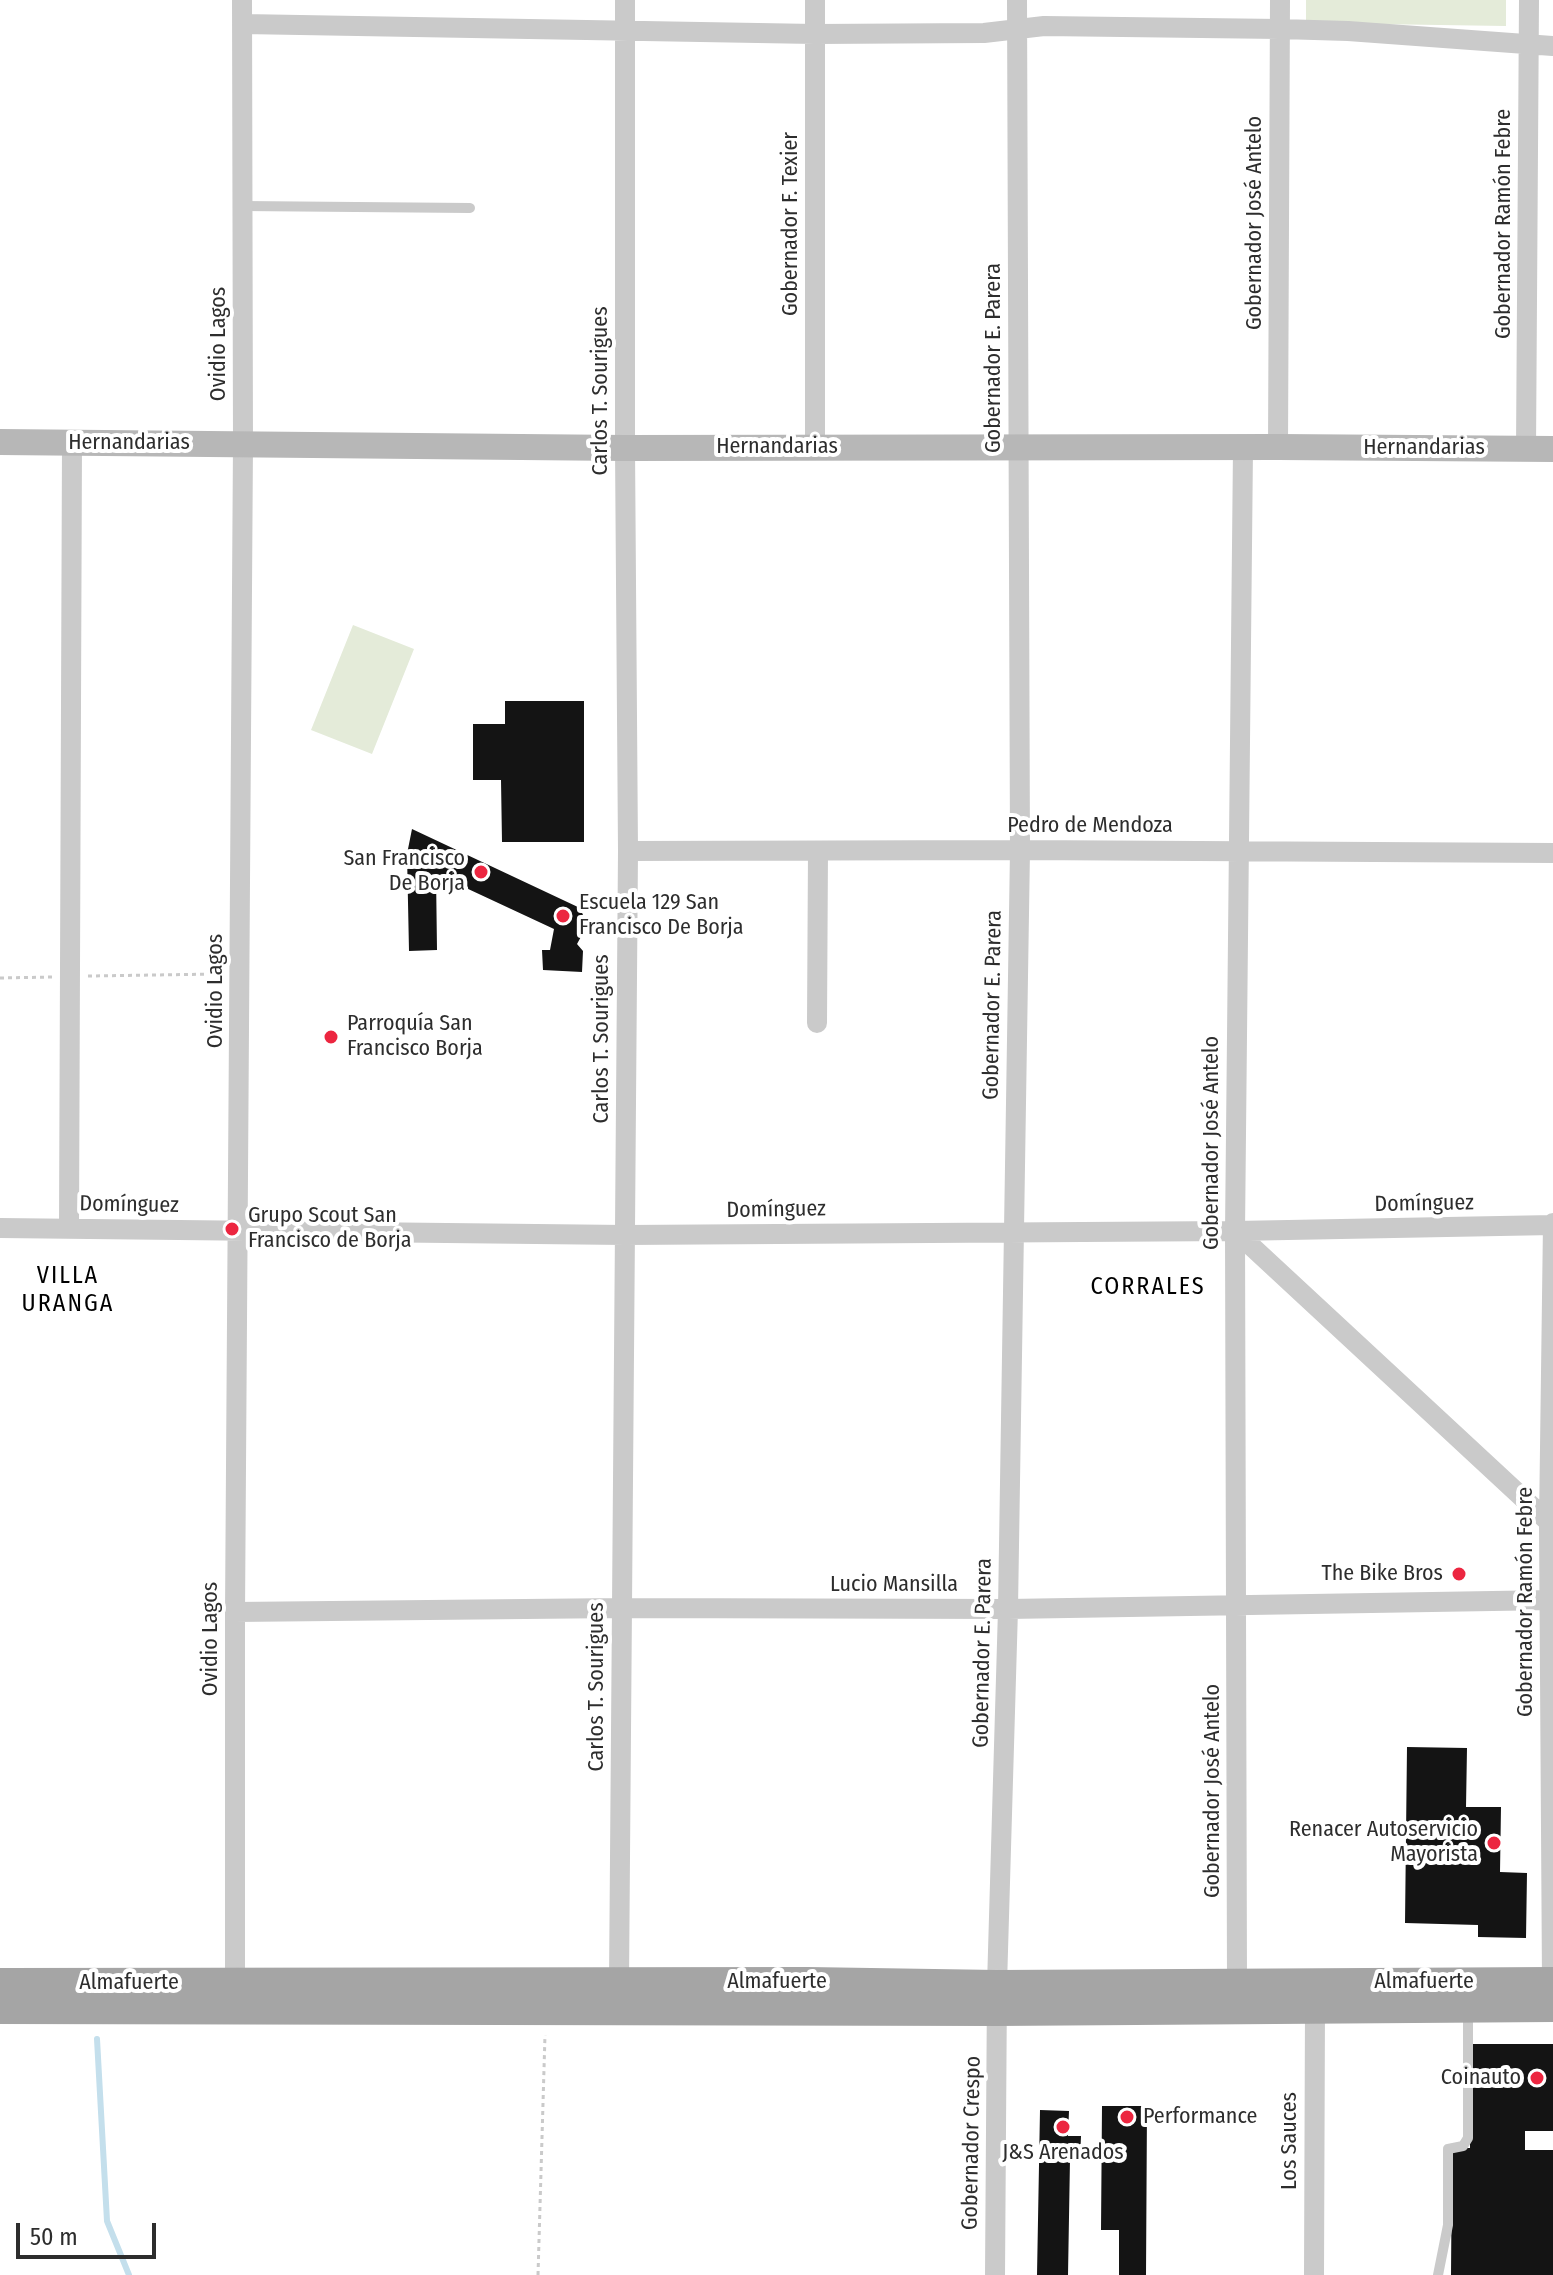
<!DOCTYPE html>
<html>
<head>
<meta charset="utf-8">
<style>
	body { margin:0 }
	#map { position:relative; width:1553px; height:2275px; overflow:hidden; background:#fff; font-family:"Fira Sans Condensed",sans-serif }
	canvas { display:block }
	.scale { position:absolute; left:16px; top:2223px; width:140px; height:36px; box-sizing:border-box; border:4px solid #2d2d2d; border-top:0; padding-left:10px; font-size:24px; line-height:28px; white-space:nowrap; color:#2d2d2d; -webkit-text-stroke:6px #fff; paint-order:stroke }
</style>
</head>
<body>
<div id="map">
<canvas width="1553" height="2275"></canvas>
<div class="scale">50 m</div>
</div>
<script>
const c = document.querySelector('canvas').getContext('2d');
c.lineJoin = 'round';
function fillPath(path, color) {
  c.fillStyle = color;
  c.fill(path, 'evenodd');
}
function poly(rows) {
  const path = new Path2D();
  for (const r of rows) {
    path.moveTo(r[0], r[1]);
    for (let i = 2; i < r.length; i += 2) path.lineTo(r[i], r[i + 1]);
  }
  return path;
}
function stroke(path, color, width, dash) {
  c.strokeStyle = color;
  c.lineWidth = width;
  c.lineCap = dash ? 'butt' : 'round';
  c.setLineDash(dash || []);
  c.stroke(path);
}
function drawText(font, color, halo, rows, align = 'center') {
  c.font = font + ' "Fira Sans Condensed",sans-serif';
  c.lineWidth = 8;
  c.setLineDash([]);
  c.textBaseline = 'middle';
  c.strokeStyle = halo;
  c.fillStyle = color;
  for (const [text, x, y, turn = 0] of rows) {
    c.save();
    c.translate(x, y);
    c.rotate((+turn || 0) * Math.PI / 180);
    c.textAlign = isNaN(turn) ? turn : align;
    if (halo) c.strokeText(text, 0, 0);
    c.fillText(text, 0, 0);
    c.restore();
  }
}
const green = poly([
	[1306,0,1506,0,1506,26,1306,23],
	[353,625,414,649,372,754,311,730]
]);
const stream = poly([
	[97,2039,107,2221,129,2275]
]);
const building = poly([
	[505,701,584,701,584,842,502,842,501,780,473,780,473,724,505,724],
	[412,829,580,908,586,922,583,933,577,944,583,951,582,972,543,970,542,950,550,950,554,929,436,874,437,950,409,951,407,854],
	[1407,1747,1467,1748,1466,1807,1501,1807,1500,1872,1527,1873,1526,1938,1478,1937,1478,1925,1405,1923],
	[1470,2044,1553,2044,1553,2131,1525,2131,1525,2150,1553,2150,1553,2275,1451,2275,1452,2148,1470,2148],
	[1102,2106,1147,2106,1146,2275,1119,2275,1119,2230,1101,2230],
	[1040,2110,1069,2111,1068,2136,1081,2136,1080,2160,1070,2159,1068,2275,1037,2275]
]);
const path = poly([
	[88,976,220,974],
	[0,978,52,977],
	[538,2275,545,2035]
]);
const lane = poly([
	[242,206,470,208],
	[1438,2275,1448,2225,1448,2149,1463,2146,1468,2138,1468,2012]
]);
const street = poly([
	[815,0,815,447],
	[243,24,815,34,984,33,1044,26,1280,29,1348,31,1553,46],
	[1278,447,1280,0],
	[1526,449,1529,0],
	[628,851,1020,850,1553,853],
	[817,1023,818,851],
	[0,1228,625,1235,1235,1231,1553,1225],
	[69,1228,72,443],
	[1235,1231,1553,1526],
	[235,1612,621,1608,1008,1609,1553,1600],
	[1552,1982,1549,1523,1553,1223],
	[235,1983,235,1612,243,443,242,0],
	[619,1983,628,851,625,448,625,0],
	[1237,1983,1235,1231,1243,448],
	[995,2275,997,1985,1008,1609,1020,850,1017,0],
	[1314,2275,1315,2007]
]);
const secondary = poly([
	[0,442,625,448,1278,447,1553,449]
]);
const primary = poly([
	[0,1983,808,1982,997,1985,1553,1982],
	[0,2009,997,2011,1553,2007]
]);
const markers = [
	[481,872,8,"#ec2640"],
	[563,916,8,"#ec2640"],
	[331,1037,8,"#ec2640"],
	[232,1229,8,"#ec2640"],
	[1459,1574,8,"#ec2640"],
	[1494,1843,8,"#ec2640"],
	[1537,2078,8,"#ec2640"],
	[1127,2117,8,"#ec2640"],
	[1063,2127,8,"#ec2640"]
];
const streetNames = [
	["Gobernador José Antelo",1255,223,-90],
	["Gobernador F. Texier",791,224,-90],
	["Gobernador Ramón Febre",1504,224,-90],
	["Ovidio Lagos",219,344,-90],
	["Gobernador E. Parera",994,358,-90],
	["Carlos T. Sourigues",601,391,-90],
	["Hernandarias",129,443],
	["Hernandarias",777,447],
	["Hernandarias",1424,448],
	["Pedro de Mendoza",1090,826],
	["Ovidio Lagos",216,991,-90],
	["Gobernador E. Parera",993,1005,-89],
	["Carlos T. Sourigues",602,1039,-90],
	["Gobernador José Antelo",1212,1143,-90],
	["Domínguez",1424,1204,-1],
	["Domínguez",129,1205,1],
	["Domínguez",776,1210,-1],
	["Lucio Mansilla",894,1585],
	["Gobernador Ramón Febre",1526,1602,-90],
	["Ovidio Lagos",211,1639,-90],
	["Gobernador E. Parera",983,1653,-89],
	["Carlos T. Sourigues",597,1687,-90],
	["Gobernador José Antelo",1213,1791,-90],
	["Almafuerte",777,1982],
	["Almafuerte",1424,1982],
	["Almafuerte",129,1983],
	["Los Sauces",1290,2141,-90],
	["Gobernador Crespo",972,2143,-89]
];
const poiNames = [
	["San Francisco",465,859],
	["De Borja",465,884],
	["Escuela 129 San",579,903,"left"],
	["Francisco De Borja",579,928,"left"],
	["Parroquía San",347,1024,"left"],
	["Francisco Borja",347,1049,"left"],
	["Grupo Scout San",248,1216,"left"],
	["Francisco de Borja",248,1241,"left"],
	["The Bike Bros",1443,1574],
	["Renacer Autoservicio",1478,1830],
	["Mayorista",1478,1855],
	["Coinauto",1521,2078],
	["Performance",1143,2117,"left"],
	["J&S Arenados",1063,2153,"center"]
];
const neighbourhoodNames = [
	["VILLA",68,1276],
	["URANGA",68,1304],
	["CORRALES",1148,1287]
];
fillPath(green, '#e4ebd9');
stroke(stream, '#c4dfec', 6);
fillPath(building, '#141414');
stroke(path, '#cacaca', 3, [4, 4]);
stroke(lane, '#cacaca', 10);
stroke(street, '#cacaca', 20);
stroke(secondary, '#b7b7b7', 26);
stroke(primary, '#a5a5a5', 30);
for (const [x, y, r, color] of markers) {
  const dot = new Path2D();
  dot.arc(x, y, r, 0, 2 * Math.PI);
  c.fillStyle = color;
  c.fill(dot);
  stroke(dot, '#fff', 3);
}
drawText('22px', '#2d2d2d', '#fff', streetNames);
drawText('22px', '#2d2d2d', '#fff', poiNames, 'right');
c.letterSpacing = '2px';
drawText('24px', '#000', '#fff', neighbourhoodNames);
c.letterSpacing = '0px';
</script>
</body>
</html>
